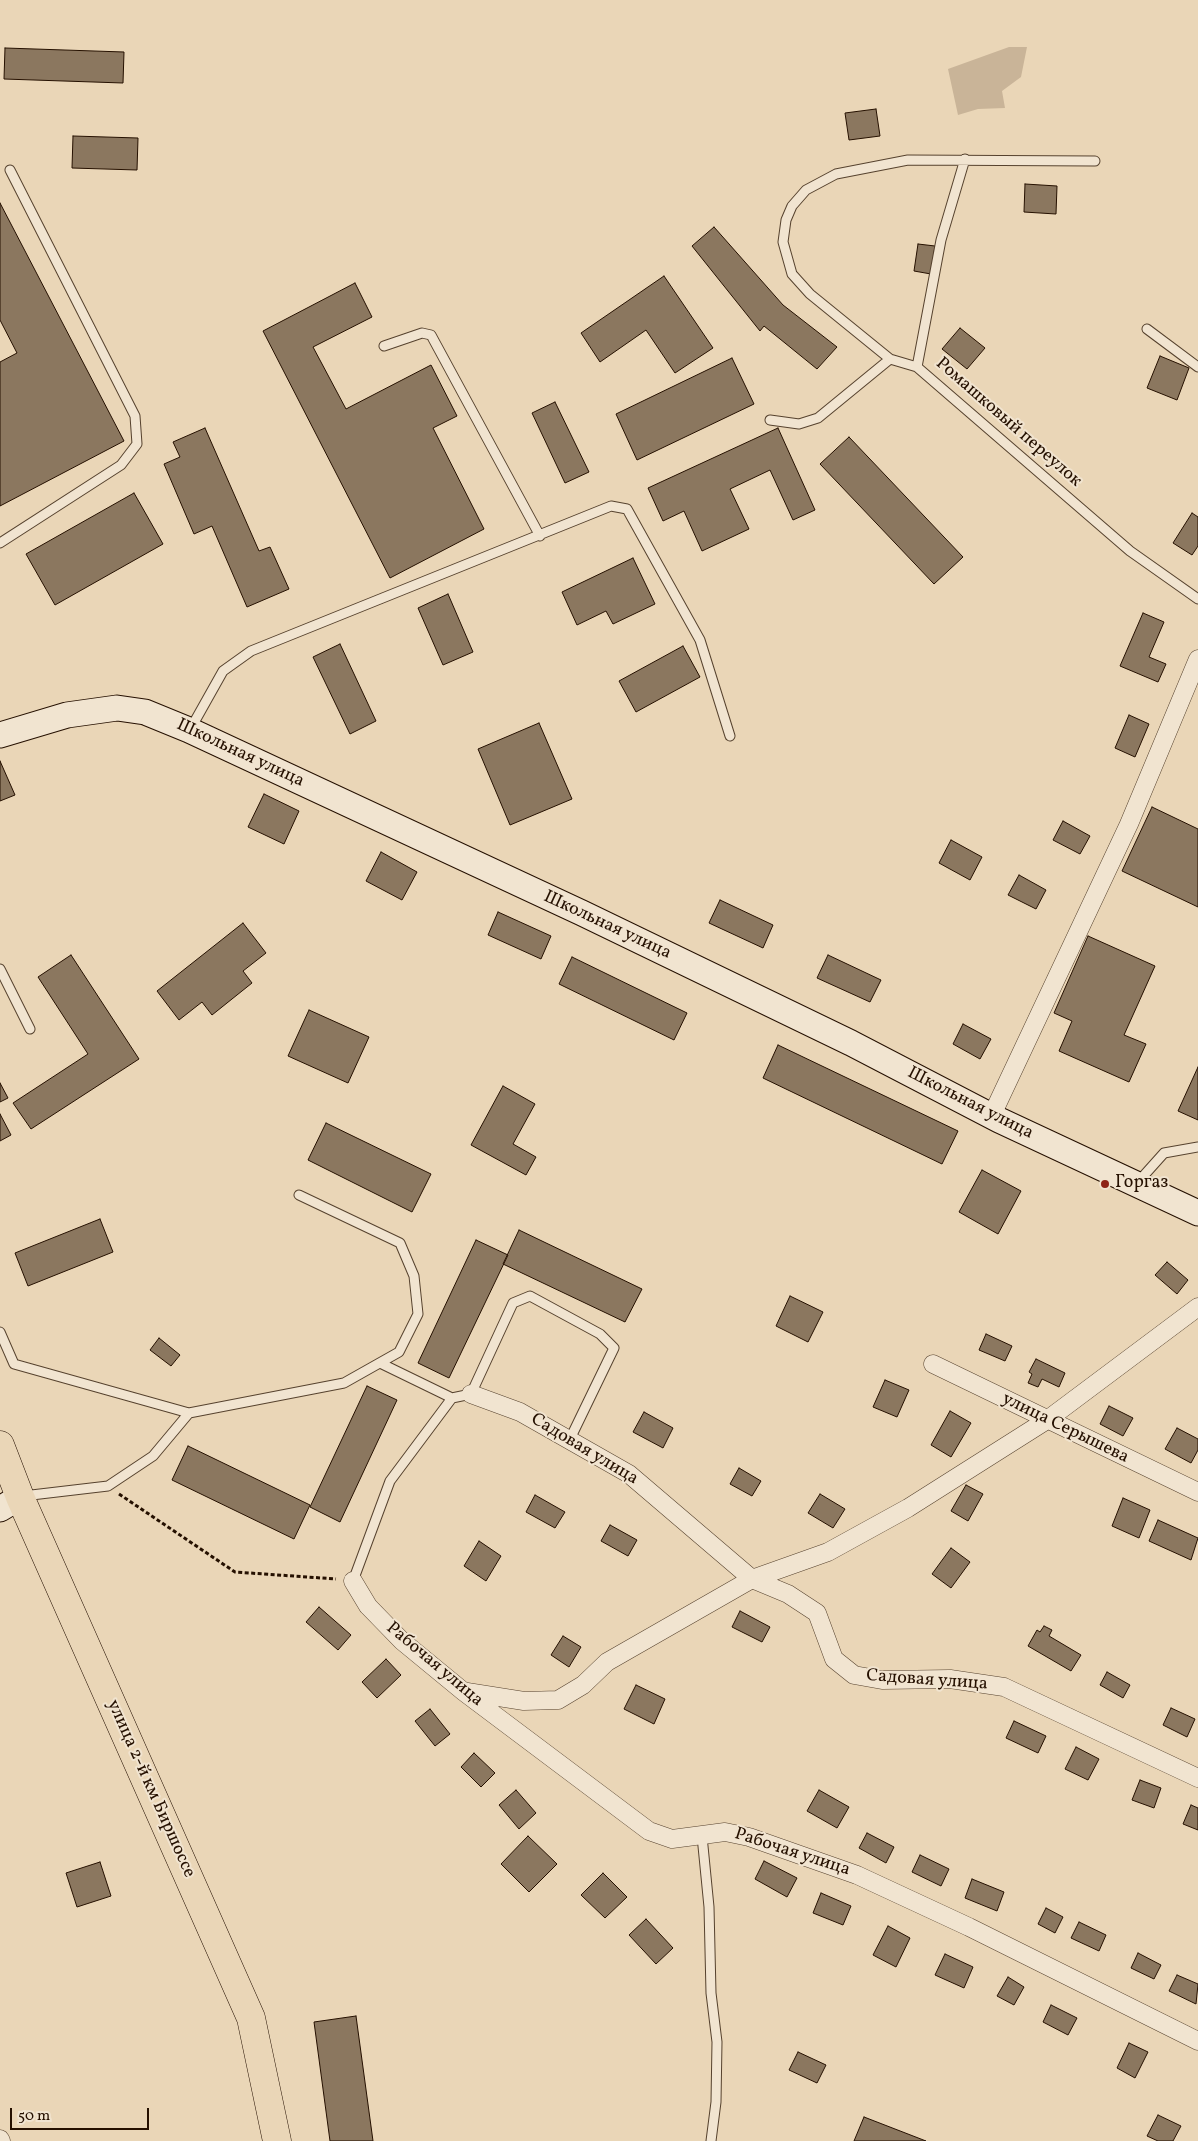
<!DOCTYPE html>
<html>
<head>
<meta charset="utf-8">
<style>
	body { margin:0 }
	#map { position:relative; width:1198px; height:2141px; overflow:hidden; background:#ead6b7; font-family:Vollkorn,serif }
	canvas { display:block }
	.scale { position:absolute; left:10px; top:2108px; width:139px; height:22px; box-sizing:border-box; border:2px solid #251000; border-top:0; padding-left:6px; font-size:15px; line-height:18px; white-space:nowrap; color:#251000; -webkit-text-stroke:4px #f1e4d0; paint-order:stroke }
</style>
</head>
<body>
<div id="map">
<canvas width="1198" height="2141"></canvas>
<div class="scale">50 m</div>
</div>
<script>
const c = document.querySelector('canvas').getContext('2d');
c.lineJoin = 'round';
function fillPath(path, color) {
  c.fillStyle = color;
  c.fill(path, 'evenodd');
}
function poly(rows) {
  const path = new Path2D();
  for (const r of rows) {
    path.moveTo(r[0], r[1]);
    for (let i = 2; i < r.length; i += 2) path.lineTo(r[i], r[i + 1]);
  }
  return path;
}
function stroke(path, color, width, dash) {
  c.strokeStyle = color;
  c.lineWidth = width;
  c.lineCap = dash ? 'butt' : 'round';
  c.setLineDash(dash || []);
  c.stroke(path);
}
function drawText(font, color, halo, rows, align = 'center') {
  c.font = font + ' Vollkorn,serif';
  c.lineWidth = 4;
  c.setLineDash([]);
  c.textBaseline = 'middle';
  c.strokeStyle = halo;
  c.fillStyle = color;
  for (const [text, x, y, turn = 0] of rows) {
    c.save();
    c.translate(x, y);
    c.rotate((+turn || 0) * Math.PI / 180);
    c.textAlign = isNaN(turn) ? turn : align;
    if (halo) c.strokeText(text, 0, 0);
    c.fillText(text, 0, 0);
    c.restore();
  }
}
const green = poly([
	[1009,47,1027,47,1021,77,1002,91,1005,108,978,109,958,115,948,69]
]);
const building = poly([
	[5,48,124,52,123,83,4,79,5,48],
	[876,109,880,136,849,140,845,113,876,109],
	[73,136,138,138,137,170,72,168,73,136],
	[1025,184,1057,186,1056,214,1024,212,1025,184],
	[0,203,124,441,0,506,0,362,17,353,0,320,0,203],
	[714,227,783,305,837,347,817,369,764,326,760,331,692,246,714,227],
	[918,244,935,246,931,274,914,271,918,244],
	[664,276,713,348,675,373,646,330,600,362,581,333,664,276],
	[355,283,372,317,313,347,346,409,431,365,457,416,433,428,484,529,390,578,263,331,355,283],
	[960,328,985,348,967,369,942,349,960,328],
	[1160,356,1189,368,1177,400,1147,388,1160,356],
	[732,358,754,404,637,460,616,414,732,358],
	[555,402,589,472,565,483,532,413,555,402],
	[205,428,259,551,270,547,289,589,247,607,212,526,194,534,164,464,180,457,173,442,205,428],
	[778,428,815,510,793,520,770,470,730,489,749,529,702,551,684,511,663,521,648,488,778,428],
	[849,437,963,557,934,584,820,464,849,437],
	[134,493,163,544,55,605,26,554,134,493],
	[1192,513,1198,517,1198,546,1192,555,1173,543,1192,513],
	[633,558,655,604,613,624,606,611,577,625,562,592,633,558],
	[448,594,473,652,443,665,418,608,448,594],
	[1143,613,1164,622,1149,657,1166,664,1158,682,1120,666,1143,613],
	[340,644,376,721,350,734,313,657,340,644],
	[683,646,700,677,636,712,619,681,683,646],
	[1129,715,1149,724,1135,757,1115,748,1129,715],
	[539,723,572,799,510,825,478,749,539,723],
	[0,761,15,795,0,801,0,761],
	[264,794,299,811,284,844,248,827,264,794],
	[1152,807,1198,829,1198,907,1122,871,1152,807],
	[1063,821,1090,836,1080,854,1053,840,1063,821],
	[951,840,982,857,970,880,939,863,951,840],
	[381,852,417,872,402,900,366,881,381,852],
	[1019,875,1046,890,1036,909,1008,895,1019,875],
	[720,900,773,925,763,948,709,923,720,900],
	[498,912,551,936,541,959,488,935,498,912],
	[243,923,266,953,243,971,252,983,212,1015,202,1002,179,1020,157,991,243,923],
	[1088,936,1155,966,1124,1035,1146,1044,1129,1082,1059,1051,1072,1021,1054,1013,1088,936],
	[71,955,139,1059,31,1129,13,1103,88,1054,38,977,71,955],
	[828,955,881,980,870,1002,817,978,828,955],
	[572,957,687,1013,674,1040,559,984,572,957],
	[309,1010,369,1037,348,1083,288,1056,309,1010],
	[963,1024,991,1039,980,1059,953,1044,963,1024],
	[778,1045,958,1131,942,1164,763,1078,778,1045],
	[1198,1067,1198,1120,1178,1111,1198,1067],
	[0,1083,8,1098,0,1102,0,1083],
	[503,1086,535,1104,513,1144,536,1157,526,1175,471,1145,503,1086],
	[0,1114,11,1135,0,1141,0,1114],
	[326,1123,431,1174,412,1212,308,1160,326,1123],
	[982,1170,1021,1191,998,1234,959,1212,982,1170],
	[100,1219,113,1252,28,1286,15,1253,100,1219],
	[519,1230,642,1289,625,1322,503,1264,519,1230],
	[476,1240,508,1255,449,1378,418,1363,476,1240],
	[1167,1262,1188,1280,1177,1294,1155,1275,1167,1262],
	[790,1296,823,1312,808,1342,776,1326,790,1296],
	[986,1334,1012,1346,1005,1361,979,1350,986,1334],
	[159,1338,180,1355,171,1366,150,1350,159,1338],
	[1036,1359,1065,1373,1059,1387,1042,1379,1038,1387,1028,1383,1032,1374,1029,1372,1036,1359],
	[885,1380,909,1390,897,1417,873,1407,885,1380],
	[367,1386,397,1400,340,1522,310,1507,367,1386],
	[1109,1406,1133,1418,1123,1436,1100,1424,1109,1406],
	[950,1411,971,1423,951,1457,931,1445,950,1411],
	[644,1412,673,1428,663,1448,633,1432,644,1412],
	[1177,1428,1198,1439,1198,1450,1191,1463,1165,1449,1177,1428],
	[188,1446,310,1505,294,1539,172,1480,188,1446],
	[739,1468,761,1481,752,1496,730,1484,739,1468],
	[966,1485,983,1494,968,1521,951,1511,966,1485],
	[820,1494,845,1509,833,1528,808,1513,820,1494],
	[535,1495,565,1512,555,1528,526,1512,535,1495],
	[1123,1498,1150,1510,1139,1538,1112,1526,1123,1498],
	[1158,1520,1198,1538,1191,1560,1149,1541,1158,1520],
	[610,1525,637,1540,628,1556,601,1541,610,1525],
	[479,1541,501,1556,486,1581,464,1566,479,1541],
	[951,1548,970,1562,951,1588,932,1574,951,1548],
	[319,1607,351,1635,338,1650,306,1622,319,1607],
	[740,1611,770,1627,762,1642,732,1627,740,1611],
	[1044,1626,1052,1630,1049,1636,1081,1655,1071,1671,1028,1646,1037,1630,1040,1632,1044,1626],
	[563,1636,581,1647,569,1667,551,1655,563,1636],
	[386,1659,401,1675,377,1698,362,1682,386,1659],
	[1107,1672,1130,1685,1123,1698,1100,1685,1107,1672],
	[636,1685,665,1699,654,1724,624,1709,636,1685],
	[1171,1708,1195,1719,1187,1737,1163,1725,1171,1708],
	[430,1709,450,1734,435,1746,415,1721,430,1709],
	[1014,1721,1046,1736,1038,1753,1006,1738,1014,1721],
	[1076,1747,1099,1759,1088,1780,1065,1769,1076,1747],
	[474,1753,495,1773,481,1787,461,1767,474,1753],
	[1140,1780,1161,1788,1154,1808,1132,1800,1140,1780],
	[516,1790,536,1813,519,1829,499,1805,516,1790],
	[819,1790,849,1807,837,1828,807,1811,819,1790],
	[1191,1805,1198,1808,1198,1830,1183,1824,1191,1805],
	[867,1833,894,1847,886,1863,859,1848,867,1833],
	[528,1836,557,1864,529,1892,501,1864,528,1836],
	[920,1855,949,1869,941,1886,912,1872,920,1855],
	[764,1861,797,1878,787,1897,755,1879,764,1861],
	[100,1862,111,1896,77,1907,66,1873,100,1862],
	[603,1873,627,1897,605,1918,581,1895,603,1873],
	[972,1879,1004,1892,997,1911,965,1898,972,1879],
	[821,1893,851,1906,843,1925,813,1913,821,1893],
	[1046,1908,1063,1917,1055,1933,1038,1924,1046,1908],
	[646,1919,673,1948,656,1964,629,1935,646,1919],
	[1079,1922,1106,1935,1099,1951,1071,1938,1079,1922],
	[888,1926,910,1938,896,1967,873,1955,888,1926],
	[1138,1953,1161,1965,1154,1979,1131,1968,1138,1953],
	[945,1954,973,1967,964,1988,935,1975,945,1954],
	[1177,1975,1198,1984,1196,2004,1169,1991,1177,1975],
	[1008,1977,1024,1987,1014,2005,997,1996,1008,1977],
	[1051,2005,1077,2018,1068,2035,1043,2022,1051,2005],
	[356,2016,373,2141,330,2141,314,2022,356,2016],
	[1129,2043,1148,2052,1135,2078,1117,2068,1129,2043],
	[798,2052,826,2065,817,2083,789,2070,798,2052],
	[1158,2115,1181,2126,1173,2141,1158,2141,1147,2136,1158,2115],
	[864,2117,926,2141,854,2141,864,2117]
]);
const path = poly([
	[119,1494,235,1572,336,1579]
]);
const lane = poly([
	[1095,161,908,160,836,174,806,190,792,206,786,220,783,242,792,274,810,294,890,359,917,367,1130,551,1198,599],
	[1147,329,1198,367],
	[384,346,422,333,431,335,540,536],
	[917,367,941,240,965,159],
	[770,420,799,424,818,418,890,359],
	[0,543,121,465,137,444,135,416,10,170],
	[191,728,223,671,251,651,611,506,627,509,700,640,730,736],
	[0,969,30,1029],
	[1138,1182,1164,1153,1198,1147],
	[0,1332,14,1364,189,1413,344,1383,399,1352,418,1314,414,1276,400,1243,299,1195],
	[380,1363,452,1398,471,1394,513,1303,530,1296,600,1334,614,1348,570,1439],
	[23,1496,108,1486,153,1456,189,1413],
	[353,1581,390,1481,452,1398],
	[702,1836,709,1907,711,1993,717,2042,716,2102,711,2141]
]);
const street = poly([
	[992,1115,1129,824,1198,659],
	[933,1364,1198,1492],
	[471,1394,520,1412,629,1474,752,1579,788,1594,817,1613,834,1659,854,1675,882,1680,950,1679,1004,1687,1198,1778],
	[353,1581,368,1606,402,1641,464,1692,649,1831,672,1839,725,1832,749,1837,857,1875,969,1927,1198,2041],
	[467,1692,524,1701,558,1700,583,1685,607,1662,752,1579,828,1552,908,1508,1047,1420,1198,1307],
	[0,2139,1,2141]
]);
const secondary = poly([
	[0,735,67,715,117,708,145,712,189,730,582,913,851,1043,999,1120,1198,1213],
	[0,1509,20,1497]
]);
const primary = poly([
	[0,1445,20,1497,251,2018,277,2141]
]);
const markers = [
	[1105,1184,5,"#8f2418"]
];
const streetNames = [
	["Ромашковый переулок",1008,423,41],
	["Школьная улица",240,754,25],
	["Школьная улица",607,926,25],
	["Школьная улица",970,1104,27],
	["улица Серышева",1065,1429,26],
	["Садовая улица",584,1450,31],
	["Рабочая улица",434,1665,40],
	["Садовая улица",927,1681,4],
	["улица 2-й км Биршоссе",150,1789,66],
	["Рабочая улица",792,1853,18]
];
const poiNames = [
	["Горгаз",1115,1184]
];
fillPath(green, '#c9b498');
fillPath(building, '#8b775f');
stroke(building, '#251000', 1);
stroke(lane, '#56422e', 11);
stroke(street, '#56422e', 19);
stroke(secondary, '#251000', 27);
stroke(primary, '#251000', 29);
stroke(path, '#251000', 3, [4, 2.5]);
stroke(lane, '#f1e4d0', 9);
stroke(street, '#f1e4d0', 18);
stroke(secondary, '#f1e4d0', 25);
stroke(primary, '#ead6b7', 28);
for (const [x, y, r, color] of markers) {
  const dot = new Path2D();
  dot.arc(x, y, r, 0, 2 * Math.PI);
  c.fillStyle = color;
  c.fill(dot);
  stroke(dot, '#f1e4d0', 2);
}
drawText('18px', '#251000', '#f1e4d0', streetNames);
drawText('18px', '#251000', '#f1e4d0', poiNames, 'left');
</script>
</body>
</html>
